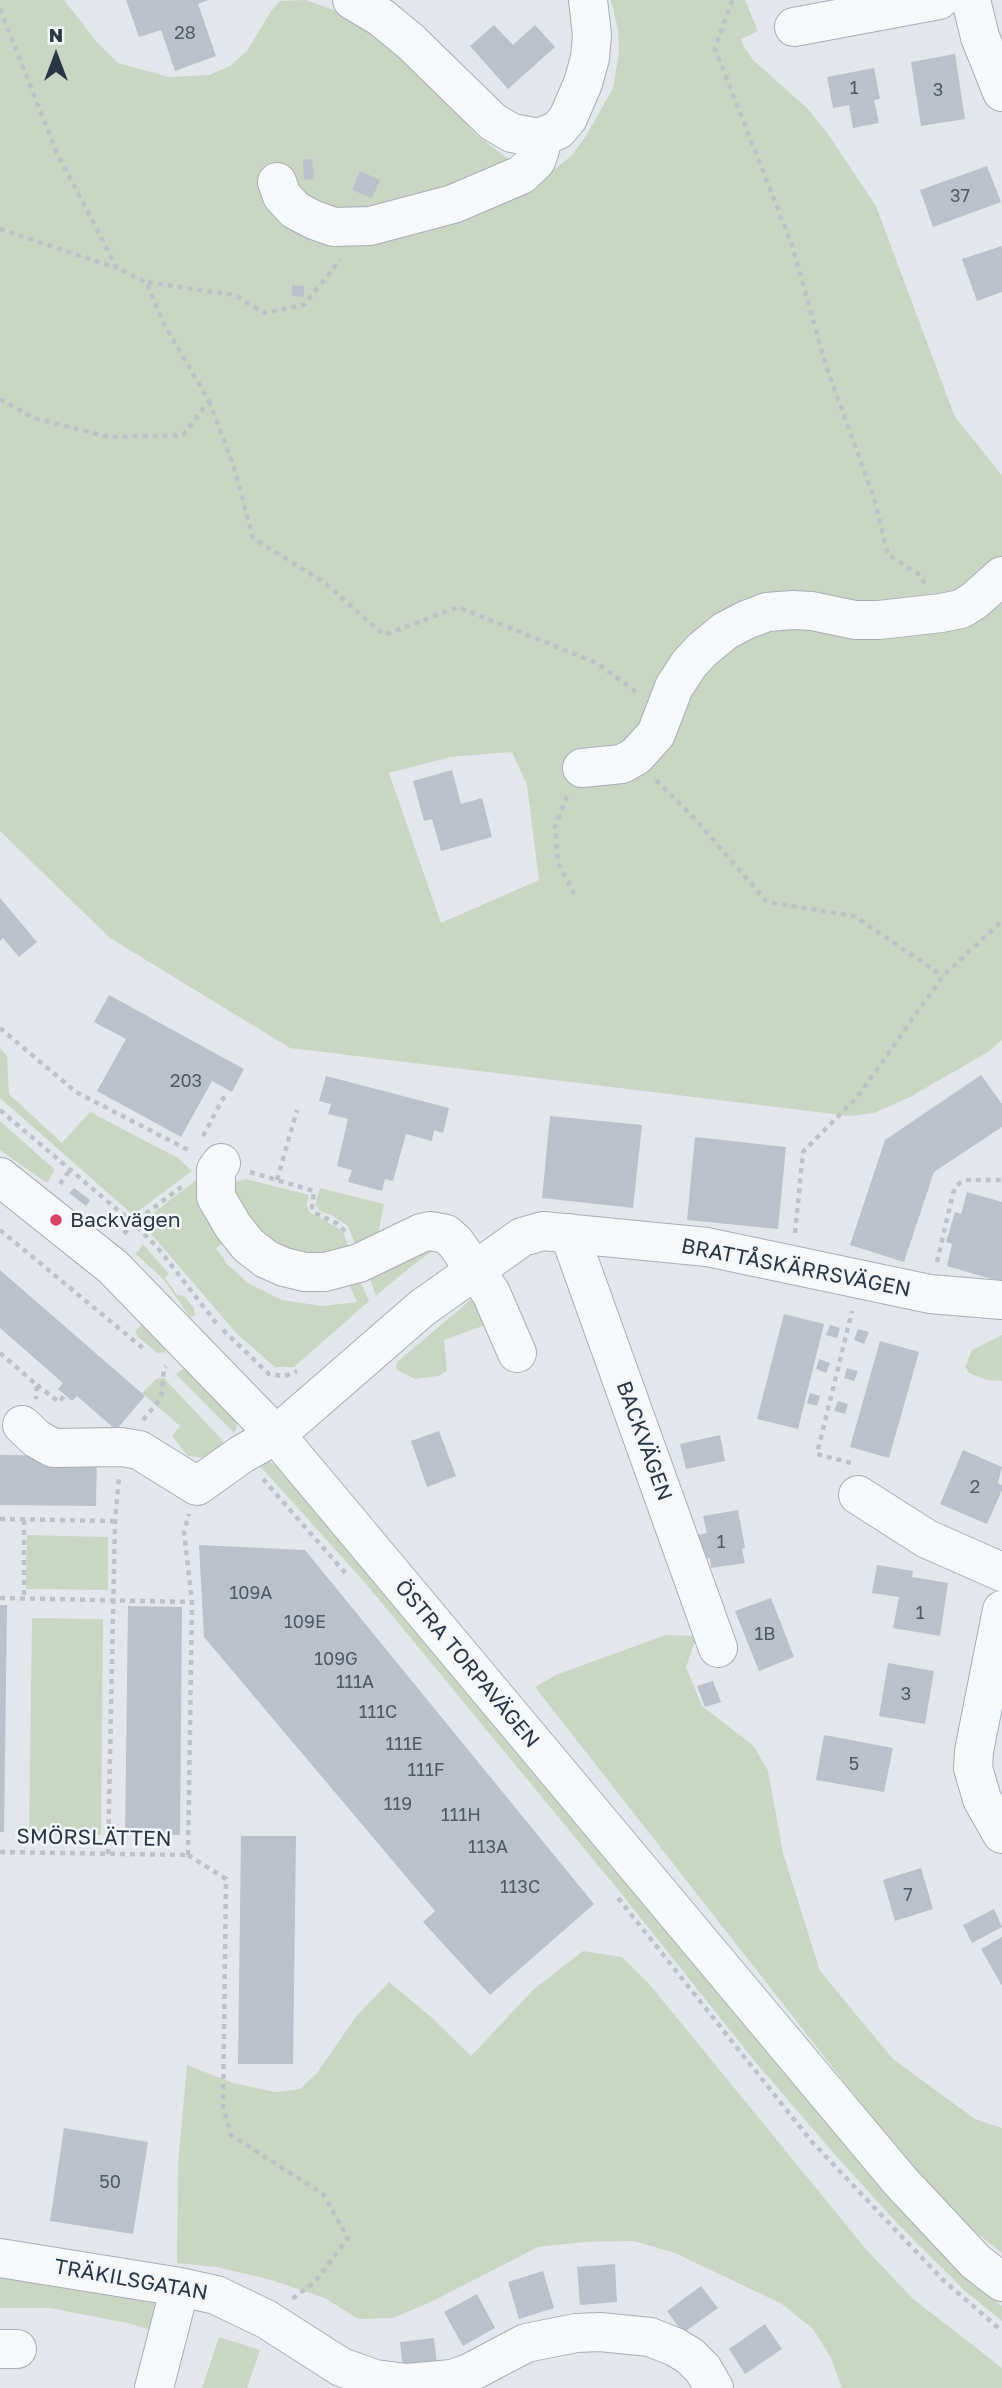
<!DOCTYPE html>
<html>
<head>
<meta charset="utf-8">
<style>
	body { margin:0 }
	#map { position:relative; width:1002px; height:2388px; overflow:hidden; background:#e3e7ec; font-family:"Golos Text",sans-serif }
	canvas { display:block }
	.north { position:absolute; left:21px; top:21px; width:70px; height:70px; -webkit-text-stroke:5px #f3f6f9; paint-order:stroke; rotate:0deg; font-size:19px; font-weight:700; line-height:28px; text-align:center; color:#293645 }
	.north::after { content:''; display:block; margin:auto; width:24px; height:32px; background:#293645; clip-path:polygon(50% 0,100% 100%,50% 72%,0 100%) }
</style>
</head>
<body>
<div id="map">
<canvas width="1002" height="2388"></canvas>
<div class="north">N</div>
</div>
<script>
const c = document.querySelector('canvas').getContext('2d');
c.lineJoin = 'round';
function fillPath(path, color) {
  c.fillStyle = color;
  c.fill(path, 'evenodd');
}
function poly(rows) {
  const path = new Path2D();
  for (const r of rows) {
    path.moveTo(r[0], r[1]);
    for (let i = 2; i < r.length; i += 2) path.lineTo(r[i], r[i + 1]);
  }
  return path;
}
function stroke(path, color, width, dash) {
  c.strokeStyle = color;
  c.lineWidth = width;
  c.lineCap = dash ? 'butt' : 'round';
  c.setLineDash(dash || []);
  c.stroke(path);
}
function drawText(font, color, halo, rows, align = 'center') {
  c.font = font + ' "Golos Text",sans-serif';
  c.lineWidth = 5;
  c.setLineDash([]);
  c.textBaseline = 'middle';
  c.strokeStyle = halo;
  c.fillStyle = color;
  for (const [text, x, y, turn = 0] of rows) {
    c.save();
    c.translate(x, y);
    c.rotate((+turn || 0) * Math.PI / 180);
    c.textAlign = isNaN(turn) ? turn : align;
    if (halo) c.strokeText(text, 0, 0);
    c.fillText(text, 0, 0);
    c.restore();
  }
}
const green = poly([
	[0,0,64,0,97,42,118,63,169,77,209,75,230,66,247,51,271,11,280,1,306,0,345,14,376,33,445,95,474,133,507,158,539,171,555,169,571,156,586,136,613,88,619,53,618,29,611,0,745,0,758,31,741,39,743,45,753,60,807,108,828,134,876,206,955,417,1002,475,1002,1040,988,1052,910,1097,874,1113,850,1116,290,1048,110,938,0,831],
	[512,752,527,785,539,880,441,923,389,773,450,757],
	[0,1048,7,1056,9,1094,62,1143,90,1112,178,1158,192,1171,133,1215,0,1098],
	[0,1121,53,1168,54,1171,47,1183,0,1150],
	[199,1178,232,1237,216,1248,228,1265,248,1283,282,1300,322,1306,357,1302,348,1282,358,1277,369,1301,294,1367,275,1367,237,1334,141,1222],
	[246,1179,309,1195,307,1204,309,1212,338,1228,344,1234,350,1252,319,1257,286,1250,262,1232,257,1225,252,1225,230,1186,235,1182],
	[320,1188,384,1204,378,1234,357,1249,348,1226,331,1215,321,1212,315,1205],
	[143,1244,169,1274,165,1278,177,1295,184,1296,194,1308,195,1316,190,1317,164,1280,136,1254],
	[438,1247,413,1265,376,1296,368,1273],
	[474,1297,491,1323,444,1340,447,1371,438,1376,415,1379,399,1371,396,1367,397,1362],
	[142,1325,165,1344,165,1352,158,1353,138,1337,135,1331],
	[1002,1335,1002,1381,987,1380,969,1373,965,1367,972,1350],
	[185,1367,236,1421,237,1428,234,1433,176,1374],
	[164,1378,223,1441,222,1447,207,1458,188,1456,172,1436,180,1426,142,1393,156,1379],
	[264,1462,270,1462,277,1466,974,2283,1002,2306,1002,2321,965,2291,898,2224,836,2156,752,2058,620,1892,367,1585,261,1467,260,1464],
	[27,1535,108,1537,108,1590,26,1589],
	[32,1618,103,1619,101,1835,29,1834],
	[666,1635,697,1636,686,1667,702,1706,754,1746,768,1771,783,1853,820,1971,893,2059,975,2119,1002,2128,1002,2253,958,2218,909,2165,535,1687,558,1674],
	[583,1951,622,1957,651,1986,865,2248,912,2298,1002,2368,1002,2388,842,2388,831,2358,813,2329,782,2304,675,2253,634,2241,585,2242,538,2247,431,2302,393,2318,358,2319,325,2298,271,2280,217,2267,177,2263,178,2164,187,2065,233,2083,275,2092,300,2089,317,2073,355,2018,389,1982,430,2016,471,2056,534,1989],
	[0,2269,164,2297,159,2332,127,2323,50,2308,0,2308],
	[219,2337,260,2350,247,2388,202,2388]
]);
const building = poly([
	[126,0,208,0,198,4,216,56,175,71,161,30,139,37],
	[494,25,513,45,535,25,555,47,508,89,470,46],
	[955,54,965,119,921,126,911,62],
	[874,68,880,99,874,100,879,123,853,128,849,105,833,108,827,77],
	[312,159,314,179,304,180,303,160],
	[987,166,1001,202,933,227,920,190],
	[360,171,380,180,372,198,352,190],
	[1002,246,1002,292,977,301,962,259],
	[292,285,304,286,304,297,292,296],
	[452,770,461,804,482,798,492,837,441,851,432,819,424,821,413,781],
	[0,898,37,942,19,957,3,938,0,941],
	[109,995,244,1069,232,1092,212,1081,181,1137,97,1091,126,1039,94,1022],
	[981,1075,1002,1104,1002,1127,934,1172,904,1262,850,1245,885,1140],
	[326,1076,449,1108,443,1133,434,1130,432,1141,406,1134,393,1181,385,1179,382,1191,348,1182,352,1170,337,1166,348,1119,328,1114,331,1104,319,1101],
	[550,1116,642,1125,633,1208,542,1198],
	[695,1137,786,1147,778,1229,687,1220],
	[74,1188,90,1200,86,1206,69,1193],
	[967,1192,1002,1202,1002,1282,947,1266,952,1244,946,1242,955,1212,961,1214],
	[0,1270,145,1396,116,1430,77,1396,72,1401,58,1389,63,1383,0,1328],
	[784,1314,824,1324,798,1429,757,1419],
	[830,1325,840,1328,837,1338,826,1335],
	[858,1329,869,1332,864,1344,854,1340],
	[880,1341,919,1352,889,1458,850,1447],
	[819,1359,830,1363,826,1373,816,1369],
	[847,1368,858,1371,854,1381,844,1378],
	[810,1393,820,1396,817,1406,807,1403],
	[838,1401,848,1404,845,1414,834,1411],
	[439,1431,456,1476,427,1487,411,1441],
	[720,1435,725,1461,686,1469,680,1444],
	[963,1450,1002,1467,998,1483,1002,1485,1002,1490,987,1524,940,1504],
	[0,1455,97,1456,96,1506,0,1505],
	[738,1510,745,1548,742,1549,745,1563,711,1568,710,1558,702,1559,697,1535,707,1533,703,1516],
	[199,1545,305,1550,594,1904,490,1995,423,1922,435,1911,204,1637],
	[877,1565,913,1571,912,1577,948,1583,940,1636,893,1628,899,1597,872,1593],
	[771,1598,794,1657,759,1671,735,1611],
	[0,1605,7,1605,4,1832,0,1832],
	[128,1606,182,1607,180,1835,125,1834],
	[888,1663,934,1671,925,1724,879,1716],
	[713,1681,721,1702,705,1707,697,1686],
	[824,1735,893,1748,884,1792,816,1780],
	[241,1836,296,1836,293,2064,238,2064],
	[921,1868,933,1909,895,1921,883,1880],
	[994,1909,1002,1927,972,1943,963,1925],
	[1002,1937,1002,1986,981,1949],
	[64,2128,148,2142,133,2234,50,2221],
	[615,2264,617,2302,580,2305,577,2267],
	[543,2271,554,2308,519,2319,508,2282],
	[701,2286,718,2308,683,2333,667,2311],
	[477,2294,495,2328,463,2346,444,2312],
	[765,2324,782,2349,745,2374,729,2349],
	[434,2338,437,2364,403,2368,400,2342]
]);
const path = poly([
	[732,0,715,49,792,245,826,366,874,498,888,555,920,575,925,585],
	[0,9,56,151,117,268,146,282],
	[0,229,116,268],
	[0,399,34,418,109,437,183,435,209,401,164,324,146,282,235,295,264,313,304,305,341,259],
	[209,401,234,467,253,538,325,583,384,635,458,607,597,663,639,694],
	[656,780,696,820,767,902,854,916,943,976],
	[567,796,555,827,558,863,574,894],
	[0,1028,76,1092,192,1152],
	[0,1110,133,1223,158,1248,217,1324],
	[203,1136,226,1093],
	[250,1172,314,1191,312,1207,315,1213,336,1223,346,1232],
	[277,1180,297,1110],
	[60,1184,69,1171],
	[0,1230,144,1349],
	[795,1233,803,1152,858,1096,943,976,1002,921],
	[124,1234,133,1223,184,1185],
	[937,1262,953,1193,957,1185,965,1180,1002,1180],
	[223,1330,269,1374,285,1376,297,1371],
	[0,1353,37,1385,36,1399],
	[37,1385,59,1402,65,1395],
	[143,1420,161,1398,164,1368,166,1366],
	[851,1463,817,1454,852,1311],
	[263,1479,347,1575],
	[0,1519,115,1521],
	[24,1520,24,1599],
	[0,1598,192,1602],
	[0,1852,188,1855],
	[108,1854,115,1521,119,1477],
	[188,1855,226,1879,223,2106,231,2135,323,2194,348,2238,315,2282,292,2299],
	[188,1855,192,1602,184,1532,189,1514],
	[618,1898,812,2142,943,2280,1002,2331]
]);
const minor = poly([
	[352,0,382,18,411,42,493,122,512,133,539,138,558,130,568,118,583,83,590,58,592,35,588,0],
	[971,0,980,37,1002,92],
	[794,27,939,0],
	[277,182,282,196,295,210,314,220,334,227,370,226,453,204,521,175,536,161,540,150,539,138],
	[582,768,622,764,636,756,656,734,674,687,689,664,702,650,725,631,746,620,767,612,793,610,812,611,855,620,879,620,941,613,961,609,974,601,1002,576],
	[221,1163,216,1170,216,1197,233,1226,248,1245,266,1259,284,1267,305,1272,325,1272,359,1263,421,1233,430,1231,446,1234,455,1242,491,1293,517,1353],
	[0,1177,113,1267,276,1435,901,2182,976,2262,1002,2282],
	[569,1233,718,1648],
	[22,1425,37,1439,53,1448,121,1447,139,1450,197,1486,242,1454,276,1435,422,1308,522,1237,543,1231,707,1247,930,1294,1002,1300],
	[858,1495,927,1539,1002,1572],
	[1002,1610,974,1751,973,1768,982,1799,1002,1834],
	[0,2258,180,2287,216,2295,266,2319,341,2367,375,2379,407,2383,452,2379,469,2373,526,2343,576,2333,600,2332,650,2337,675,2347,690,2356,703,2369,714,2388],
	[0,2349,17,2349],
	[154,2388,180,2287]
]);
const markers = [
	[56,1220,7,"#d64366"]
];
const numberNames = [
	["28",185,33],
	["1",854,88],
	["3",938,90],
	["37",960,196],
	["203",186,1081],
	["2",975,1487],
	["1",721,1542],
	["109A",251,1593],
	["1",920,1613],
	["109E",305,1622],
	["1B",765,1634],
	["109G",336,1659],
	["111A",355,1682],
	["3",906,1694],
	["111C",378,1712],
	["111E",404,1744],
	["5",854,1764],
	["111F",426,1770],
	["119",398,1804],
	["111H",461,1815],
	["113A",488,1847],
	["113C",520,1887],
	["7",908,1895],
	["50",110,2182]
];
const poiNames = [
	["Backvägen",70,1220]
];
const streetNames = [
	["BRATTÅSKÄRRSVÄGEN",796,1268,11],
	["BACKVÄGEN",644,1441,70],
	["ÖSTRA TORPAVÄGEN",467,1664,50],
	["SMÖRSLÄTTEN",94,1838,1],
	["TRÄKILSGATAN",131,2280,10]
];
fillPath(green, '#cad6c4');
fillPath(building, '#bac1ca');
stroke(minor, '#a7aeb7', 40);
stroke(path, '#bdc2c7', 4.5, [5, 5]);
stroke(minor, '#f6f8fa', 38);
for (const [x, y, r, color] of markers) {
  const dot = new Path2D();
  dot.arc(x, y, r, 0, 2 * Math.PI);
  c.fillStyle = color;
  c.fill(dot);
  stroke(dot, '#f3f6f9', 2.5);
}
drawText('18px', '#4d5966', null, numberNames);
drawText('21px', '#293645', '#f3f6f9', poiNames, 'left');
drawText('21px', '#293645', '#f3f6f9', streetNames);
</script>
</body>
</html>
